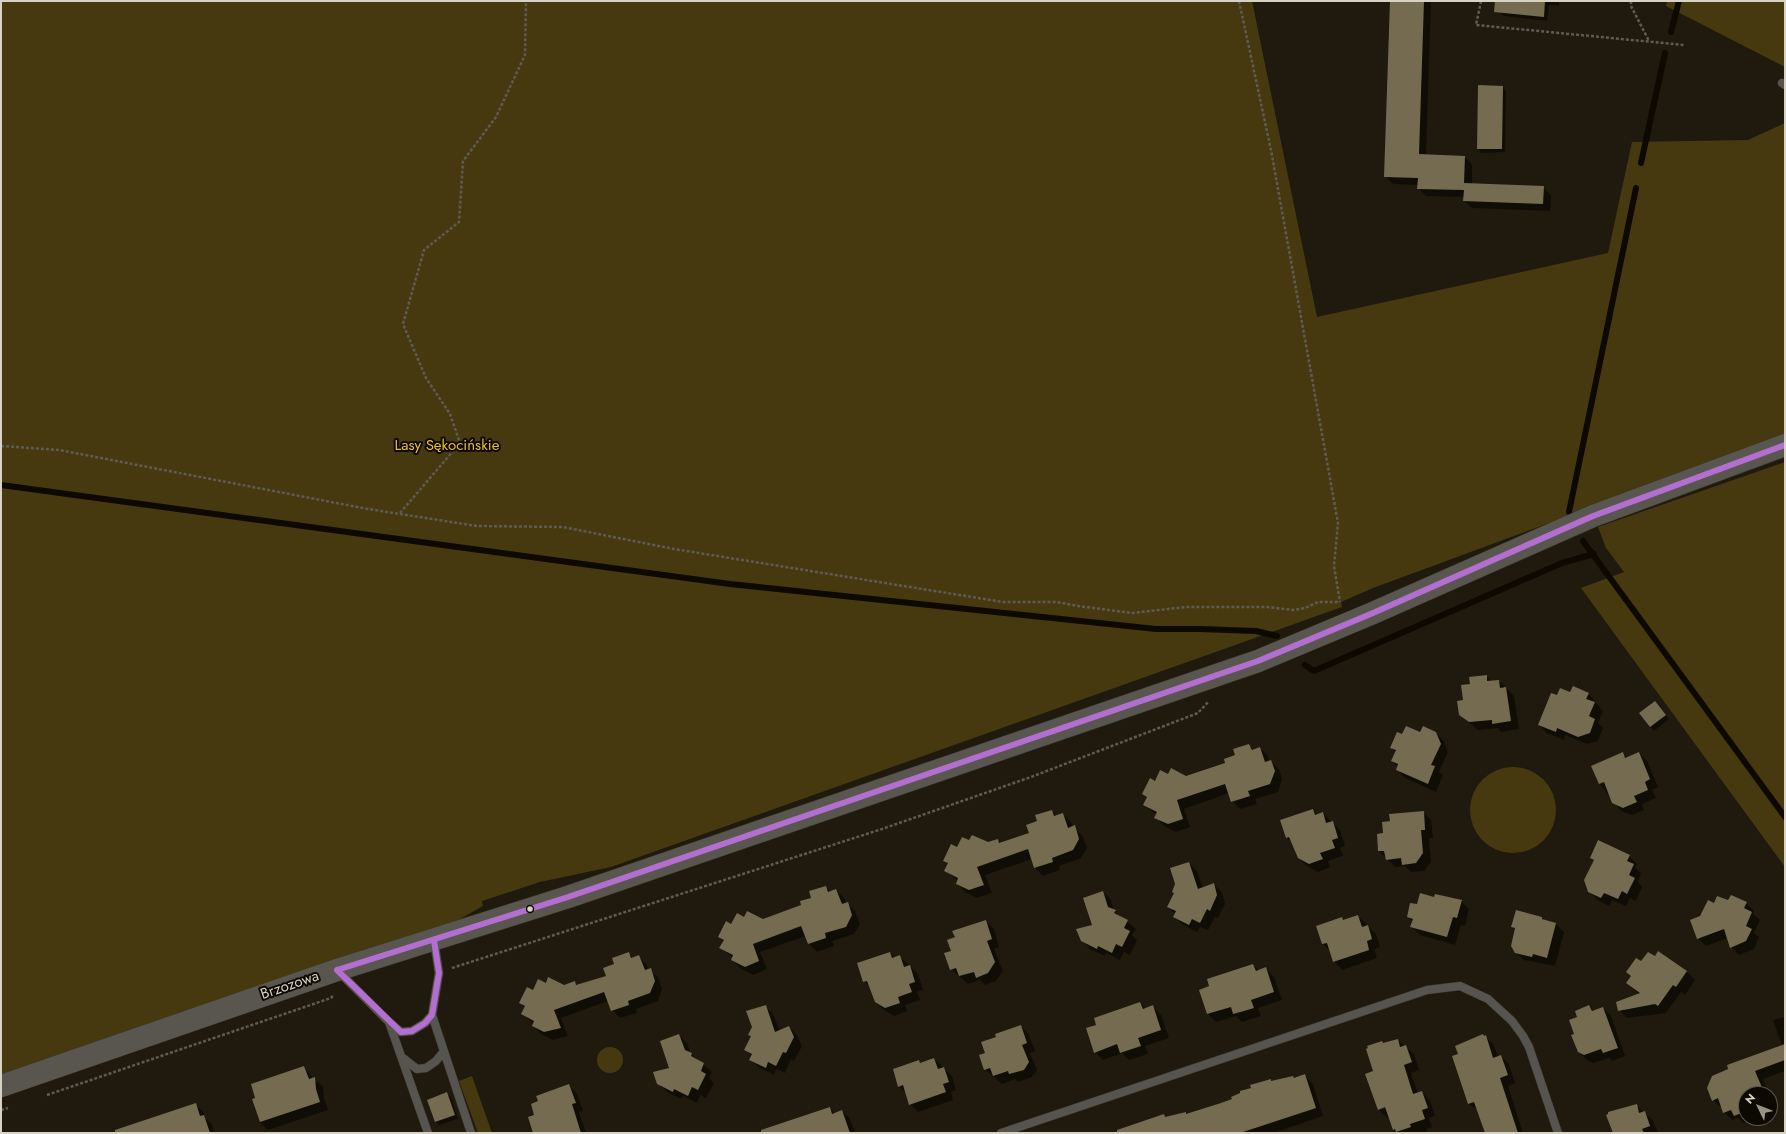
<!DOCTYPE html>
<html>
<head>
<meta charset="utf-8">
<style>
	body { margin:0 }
	#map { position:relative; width:1786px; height:1134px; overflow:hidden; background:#1f1a0d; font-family:Jost,sans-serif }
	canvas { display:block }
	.frame { position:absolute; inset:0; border:2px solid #d7d2c4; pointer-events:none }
	.north { position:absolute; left:1738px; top:1086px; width:40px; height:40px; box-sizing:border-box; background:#0c0902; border:1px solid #5d5950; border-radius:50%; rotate:313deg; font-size:11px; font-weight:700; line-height:16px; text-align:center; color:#d7d2c4 }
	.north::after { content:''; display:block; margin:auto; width:14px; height:18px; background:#979284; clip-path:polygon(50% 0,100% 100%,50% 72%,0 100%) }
</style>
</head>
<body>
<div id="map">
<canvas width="1786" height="1134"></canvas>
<div class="frame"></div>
<div class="north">N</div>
</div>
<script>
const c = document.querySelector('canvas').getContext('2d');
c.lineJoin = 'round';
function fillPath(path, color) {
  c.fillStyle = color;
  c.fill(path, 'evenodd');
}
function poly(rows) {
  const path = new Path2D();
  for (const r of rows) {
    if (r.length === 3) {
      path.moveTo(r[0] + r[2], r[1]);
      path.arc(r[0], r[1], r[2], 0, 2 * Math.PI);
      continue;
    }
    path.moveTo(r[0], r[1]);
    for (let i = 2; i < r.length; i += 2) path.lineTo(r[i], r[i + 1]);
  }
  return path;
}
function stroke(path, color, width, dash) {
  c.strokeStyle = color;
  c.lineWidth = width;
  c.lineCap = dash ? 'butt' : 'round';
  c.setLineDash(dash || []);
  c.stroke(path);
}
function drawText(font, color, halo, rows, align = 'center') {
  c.font = font + ' Jost,sans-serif';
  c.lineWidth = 4;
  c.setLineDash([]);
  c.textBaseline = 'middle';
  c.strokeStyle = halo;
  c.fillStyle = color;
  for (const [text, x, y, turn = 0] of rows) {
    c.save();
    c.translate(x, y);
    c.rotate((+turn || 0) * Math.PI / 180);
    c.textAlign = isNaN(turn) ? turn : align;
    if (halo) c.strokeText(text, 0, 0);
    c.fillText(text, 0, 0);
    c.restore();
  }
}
const green = poly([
	[1,1,1252,1,1317,317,1608,253,1632,142,1748,140,1785,123,1785,436,1373,588,1341,602,1342,607,611,867,540,882,482,901,483,906,449,925,1,1081],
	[1667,1,1785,1,1785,67,1666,6],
	[1785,462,1785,867,1581,588,1624,572,1606,548,1598,527],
	[1513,810,43],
	[610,1060,13],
	[472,1076,492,1133,478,1133,459,1081]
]);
const shadow = poly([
	[1391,1,1431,1,1426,156,1465,157,1472,165,1472,184,1543,187,1551,195,1550,211,1472,208,1464,201,1464,197,1426,196,1418,188,1418,185,1393,184,1385,176],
	[1502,1,1559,1,1559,6,1549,5,1547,21,1504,16,1500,12],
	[1503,87,1506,91,1505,152,1481,153,1478,149],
	[1486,676,1492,682,1499,681,1514,696,1519,729,1501,732,1498,728,1478,730,1460,715,1464,701],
	[1571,693,1589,694,1603,711,1598,723,1603,728,1598,741,1587,744,1565,735,1564,740,1547,733,1539,725,1557,697],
	[1658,706,1669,719,1654,731,1640,713],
	[1436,733,1444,741,1448,752,1439,772,1443,775,1436,792,1405,778,1397,770,1398,767,1392,761,1396,752,1391,748,1403,736],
	[1249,745,1254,750,1260,748,1268,756,1269,761,1279,769,1282,779,1278,792,1255,799,1257,804,1240,809,1232,801,1229,793,1184,809,1190,827,1176,832,1164,826,1156,817,1157,815,1144,805,1147,798,1143,794,1156,782,1168,775,1186,777,1226,764],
	[1639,753,1647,761,1658,787,1652,790,1656,798,1642,804,1644,810,1632,815,1621,811,1600,784,1623,754,1627,758],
	[1313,810,1318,815,1323,813,1340,830,1345,846,1340,848,1343,856,1328,861,1330,867,1318,872,1307,866,1299,858,1293,843,1287,838],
	[1052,811,1057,816,1063,814,1071,822,1073,827,1082,835,1087,848,1081,858,1059,866,1060,870,1043,876,1035,868,1032,859,985,875,992,893,977,898,965,892,957,884,958,881,946,871,949,865,944,860,957,849,970,842,988,844,998,840,1001,843,1030,834,1039,822],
	[1423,812,1431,820,1433,838,1429,838,1431,862,1424,871,1411,872,1405,866,1395,867,1379,851,1384,834,1391,822],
	[1629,856,1637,864,1635,867,1641,873,1638,882,1642,887,1636,901,1630,898,1626,906,1612,900,1609,906,1597,900,1589,891,1594,861,1591,858],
	[1189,863,1197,871,1203,888,1213,884,1222,892,1225,904,1218,918,1215,917,1208,930,1200,927,1197,932,1182,924,1174,916,1175,914,1169,907],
	[826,887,831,892,836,890,844,898,846,903,855,911,860,924,854,934,832,941,834,946,817,952,809,944,806,936,760,952,767,969,753,975,740,968,732,960,733,958,721,948,724,942,719,937,732,925,744,918,763,920,802,906],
	[1103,892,1111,900,1114,911,1136,929,1132,935,1137,940,1130,955,1124,952,1120,960,1106,953,1105,956,1090,949,1082,940,1093,925],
	[1435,898,1461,901,1469,909,1465,926,1461,925,1455,945,1420,935,1412,927,1413,922,1408,917,1417,905],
	[1728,902,1746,903,1754,911,1753,914,1760,920,1754,933,1759,937,1754,949,1739,955,1731,947,1728,938,1706,946,1698,938,1701,917,1714,904],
	[1358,916,1376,934,1380,947,1374,949,1377,958,1342,970,1334,961,1330,951,1323,944,1342,918,1344,921],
	[1542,918,1546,922,1556,924,1564,932,1555,966,1524,960,1515,952,1516,931,1512,927],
	[986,921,994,929,999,947,994,949,1003,971,996,981,985,985,980,980,968,984,951,969,952,951],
	[1659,952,1687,972,1695,980,1685,995,1681,992,1666,1013,1627,1018,1619,1010,1640,995,1627,983,1642,963,1655,958],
	[890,953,895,958,900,957,918,974,923,990,917,992,920,1000,905,1005,907,1011,894,1016,884,1010,876,1002,871,989,864,981],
	[629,954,634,959,639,957,647,965,649,970,658,977,662,989,658,1001,636,1009,637,1013,620,1018,612,1010,608,1001,561,1018,568,1036,553,1040,541,1034,533,1026,534,1024,522,1014,525,1008,520,1003,533,991,546,984,564,986,575,983,578,986,607,976,615,965],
	[1253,965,1259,971,1266,969,1274,977,1282,1000,1258,1008,1261,1016,1242,1022,1236,1016,1216,1022,1208,1014,1200,990],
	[1140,1003,1146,1009,1153,1007,1161,1015,1169,1038,1145,1046,1148,1054,1129,1060,1122,1053,1103,1060,1095,1052,1098,1025],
	[765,1006,773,1014,780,1031,789,1027,797,1035,802,1046,794,1061,791,1059,785,1073,776,1069,774,1075,758,1067,750,1059,752,1056,745,1049,751,1036,749,1034],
	[1589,1006,1594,1011,1603,1008,1611,1016,1625,1056,1612,1061,1609,1058,1593,1063,1587,1060,1578,1051,1578,1017],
	[1785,1017,1785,1071,1763,1079,1768,1094,1746,1094,1746,1118,1757,1118,1743,1123,1738,1118,1732,1120,1724,1112,1722,1108,1713,1100,1782,1046,1773,1020],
	[1021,1026,1029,1035,1035,1051,1030,1053,1037,1070,1032,1077,1018,1082,1015,1079,1002,1084,985,1069,986,1054],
	[679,1035,687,1043,691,1054,712,1072,709,1078,714,1083,706,1098,700,1095,697,1103,683,1096,681,1099,667,1092,658,1083,670,1068],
	[1486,1037,1494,1045,1498,1057,1501,1056,1509,1064,1515,1083,1508,1086,1523,1133,1486,1133,1479,1111,1469,1104,1459,1055],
	[1397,1040,1414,1054,1419,1070,1411,1073,1418,1094,1422,1092,1430,1101,1435,1116,1429,1118,1432,1127,1426,1129,1428,1133,1395,1133,1390,1117,1387,1118,1379,1110,1375,1072,1384,1044],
	[1390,1105,1390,1107,1382,1110,1382,1108],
	[934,1059,952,1076,956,1090,951,1092,953,1100,918,1112,910,1104,907,1094,899,1086,918,1061,921,1063],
	[304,1067,313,1079,323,1086,324,1098,328,1110,268,1130,260,1122,256,1098],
	[1305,1076,1313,1084,1323,1116,1273,1133,1125,1133,1164,1115,1166,1118,1185,1113,1187,1115,1233,1100,1270,1080,1272,1082,1294,1079],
	[569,1086,577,1094,583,1111,579,1112,586,1133,534,1133,535,1116],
	[447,1094,451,1097,458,1119,439,1125,436,1122],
	[195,1104,203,1112,206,1119,212,1124,214,1133,147,1133],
	[1636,1106,1653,1120,1658,1133,1614,1133],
	[830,1108,835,1114,842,1111,850,1119,855,1133,778,1133]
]);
const stream = poly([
	[1671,32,1679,1],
	[1641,163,1665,53],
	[1,485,730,584,1156,629,1200,629,1256,631,1277,636],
	[1569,512,1636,188],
	[1583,541,1785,817],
	[1305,665,1314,671,1562,563,1594,554]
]);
const building = poly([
	[1390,1,1424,1,1419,154,1465,156,1464,183,1544,186,1543,204,1463,201,1464,190,1417,189,1418,178,1384,177],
	[1495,1,1545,1,1544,17,1494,12],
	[1478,85,1503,86,1502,149,1477,149],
	[1487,675,1487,681,1499,680,1500,688,1506,687,1511,721,1492,724,1492,720,1469,722,1459,715,1457,701,1463,700,1461,685,1470,684,1469,677],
	[1573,686,1589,693,1586,699,1595,702,1589,716,1595,719,1590,733,1578,737,1557,728,1556,732,1538,725,1551,693,1557,695,1560,688,1570,692],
	[1655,701,1666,715,1650,727,1639,713],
	[1406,726,1420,732,1423,726,1436,732,1441,744,1431,765,1435,766,1428,784,1396,770,1398,764,1391,761,1396,750,1390,748,1397,732,1402,734],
	[1249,744,1252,750,1260,747,1265,762,1271,760,1275,771,1270,784,1248,791,1250,796,1231,802,1225,784,1177,800,1183,819,1168,824,1154,818,1157,812,1143,805,1147,797,1142,794,1150,778,1155,781,1160,770,1168,774,1171,768,1186,776,1225,763,1224,759,1235,755,1233,749],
	[1623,752,1625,758,1639,752,1650,779,1645,782,1648,790,1634,796,1637,802,1623,808,1612,803,1604,782,1599,784,1591,766],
	[1313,809,1315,815,1323,812,1326,823,1333,821,1338,838,1332,840,1335,848,1320,853,1323,859,1309,864,1298,858,1289,837,1286,838,1280,820],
	[1052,810,1054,816,1063,813,1068,828,1075,825,1079,839,1073,850,1052,858,1053,862,1034,868,1028,849,977,867,984,885,969,890,956,884,958,878,944,871,948,863,943,861,951,844,957,847,962,837,969,840,972,835,988,842,998,839,999,843,1029,833,1026,825,1037,821,1035,815],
	[1424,811,1425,830,1421,830,1423,853,1416,863,1402,865,1401,858,1386,860,1384,851,1378,851,1377,834,1383,833,1382,822,1390,821,1389,814],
	[1598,840,1630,855,1627,861,1634,864,1629,875,1635,878,1627,894,1622,891,1618,899,1604,893,1601,898,1588,892,1584,880,1594,860,1590,858],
	[1189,862,1198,889,1214,883,1217,895,1210,911,1207,909,1200,923,1192,919,1189,925,1173,917,1176,911,1167,907,1174,893,1172,892,1175,884,1170,868],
	[826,886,828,892,836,889,842,904,848,902,852,915,846,927,825,933,826,938,808,944,801,926,753,944,759,961,745,967,731,960,733,955,719,948,724,940,718,937,726,921,731,924,737,913,744,917,747,911,763,919,801,905,800,901,811,898,809,891],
	[1103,891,1108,907,1116,910,1114,913,1128,920,1124,928,1130,931,1122,947,1116,944,1112,953,1098,946,1097,949,1081,941,1076,929,1092,925,1083,898],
	[1420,893,1434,897,1435,894,1462,900,1457,918,1453,917,1447,937,1410,927,1413,919,1407,917,1410,903,1417,904],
	[1731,895,1747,902,1744,908,1752,912,1746,926,1752,929,1746,941,1730,948,1724,929,1697,939,1690,920,1700,916,1708,900,1714,903,1717,896,1728,900],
	[1516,910,1542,917,1542,919,1556,923,1547,958,1533,954,1532,957,1515,953,1511,946,1515,928,1511,927],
	[1358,915,1362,927,1368,925,1372,939,1367,941,1369,950,1333,962,1327,943,1322,944,1316,926,1342,917,1343,920],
	[986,920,992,939,987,941,995,962,988,973,976,978,974,972,959,976,956,968,950,970,944,953,951,951,947,940,955,937,952,931],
	[1658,951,1687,971,1676,987,1673,985,1658,1006,1655,1004,1618,1011,1616,1002,1640,993,1626,983,1631,976,1626,972,1636,958,1641,961,1648,952,1655,956],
	[629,952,631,958,639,955,645,970,651,968,655,981,650,993,628,1001,629,1005,611,1011,604,992,554,1010,561,1028,544,1032,532,1026,534,1021,521,1014,525,1006,519,1003,527,987,533,990,538,979,546,983,548,977,564,985,575,981,576,985,606,976,603,968,614,964,612,958],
	[890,952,892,958,900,955,904,967,910,965,915,982,909,984,912,992,898,997,900,1003,885,1008,875,1002,867,981,863,982,857,963],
	[1253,964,1256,971,1266,967,1274,992,1251,1000,1254,1008,1244,1011,1233,1014,1231,1007,1207,1014,1199,990,1209,986,1207,979],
	[1140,1002,1143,1009,1153,1005,1161,1030,1138,1038,1141,1046,1120,1053,1117,1044,1094,1053,1086,1028,1096,1025,1094,1018],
	[766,1005,775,1032,789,1026,794,1037,786,1053,783,1052,776,1066,768,1062,766,1068,749,1060,752,1054,744,1050,751,1036,748,1035,752,1027,746,1011],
	[1589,1005,1592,1011,1603,1007,1618,1048,1603,1053,1601,1049,1584,1055,1578,1052,1571,1035,1574,1034,1569,1020,1577,1017,1575,1011],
	[1021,1025,1027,1043,1022,1045,1029,1062,1024,1070,1009,1074,1008,1071,993,1076,990,1068,984,1070,979,1055,985,1053,981,1042,996,1037,995,1034],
	[679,1034,685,1050,692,1053,691,1056,704,1063,701,1071,706,1074,698,1090,692,1087,688,1096,674,1089,673,1092,657,1084,653,1072,669,1068,660,1041],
	[1483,1034,1484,1036,1486,1035,1493,1058,1501,1055,1508,1075,1500,1078,1518,1133,1485,1133,1474,1102,1468,1104,1452,1056,1458,1054,1455,1046],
	[1398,1039,1400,1047,1406,1045,1412,1062,1404,1065,1413,1094,1422,1091,1428,1108,1422,1110,1425,1119,1410,1124,1411,1127,1396,1132,1395,1129,1393,1130,1385,1107,1378,1110,1365,1074,1373,1071,1366,1049,1368,1048,1367,1046,1382,1041,1383,1043],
	[1785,1044,1785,1060,1755,1071,1763,1090,1746,1094,1746,1111,1734,1116,1731,1110,1723,1113,1718,1098,1712,1101,1707,1088,1712,1076,1728,1069,1727,1065],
	[934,1058,938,1069,944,1067,949,1082,943,1084,946,1092,909,1105,903,1085,898,1087,893,1069,919,1060,920,1063],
	[304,1066,309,1079,315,1077,316,1089,320,1102,260,1122,252,1099,255,1098,251,1084],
	[1305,1074,1316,1108,1240,1133,1117,1133,1117,1130,1164,1114,1165,1117,1186,1112,1186,1114,1221,1103,1232,1099,1231,1097,1240,1093,1240,1091,1251,1088,1250,1085,1271,1079,1271,1081,1293,1076,1294,1078],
	[569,1084,576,1103,572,1104,581,1133,533,1133,528,1117,534,1115,531,1104,538,1101,536,1096],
	[447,1092,455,1115,435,1122,427,1100],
	[196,1103,200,1116,204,1115,210,1133,115,1133,115,1130],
	[1637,1104,1639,1113,1645,1111,1650,1126,1642,1129,1644,1133,1613,1133,1606,1115,1608,1114,1608,1112],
	[830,1107,832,1114,842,1110,850,1133,761,1133,761,1130]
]);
const path = poly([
	[1239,1,1271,150,1338,523,1334,566,1340,602],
	[1481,1,1476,25,1684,45],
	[1631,1,1631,6,1649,41],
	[1,446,59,450,368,509,477,526,563,527,674,549,1003,602,1057,602,1078,606,1132,613,1186,607,1267,607,1293,610,1305,608,1318,602,1340,602],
	[400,513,460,443,450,414,426,378,403,324,424,250,459,222,463,161,496,117,525,55,526,1],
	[452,968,882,829,1031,777,1198,713,1209,701],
	[47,1095,331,998,334,994],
	[1,1110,8,1108]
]);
const lane = poly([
	[1782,83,1785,85],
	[434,941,439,973,432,1015,471,1133],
	[339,972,389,1022,401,1032,412,1031,425,1023,432,1015],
	[389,1022,428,1133],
	[403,1058,417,1069,426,1068,436,1061,444,1051],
	[1001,1133,1427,990,1460,986,1488,999,1512,1021,1523,1036,1529,1047,1558,1133]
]);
const secondary = poly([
	[1,1086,337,970,568,897,1258,661,1373,613,1593,516,1785,445]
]);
const bus1 = poly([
	[337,970,568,897,1258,661,1373,613,1593,516,1785,445],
	[337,970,401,1032,412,1031,425,1023,432,1015,439,973,434,940]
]);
const markers = [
	[530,909,3.5,"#d7d2c4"]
];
const parkNames = [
	["Lasy Sękocińskie",447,446]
];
const streetNames = [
	["Brzozowa",290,986,-19]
];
fillPath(green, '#47390f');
fillPath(shadow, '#0007');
stroke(stream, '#0d0901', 6);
fillPath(building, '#746b51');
stroke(lane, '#3b372c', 9);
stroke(secondary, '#3b372c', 23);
stroke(path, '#5d5b54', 2.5, [3, 2]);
stroke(lane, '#55544e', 8);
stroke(secondary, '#58564e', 22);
stroke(bus1, '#b36fd0', 6);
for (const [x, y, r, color] of markers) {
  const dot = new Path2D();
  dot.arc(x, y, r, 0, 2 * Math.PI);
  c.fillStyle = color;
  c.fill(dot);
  stroke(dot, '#0c0902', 1.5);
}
drawText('15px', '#ebbf2a', '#0c0902', parkNames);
drawText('15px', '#d7d2c4', '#0c0902', streetNames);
</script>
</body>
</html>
